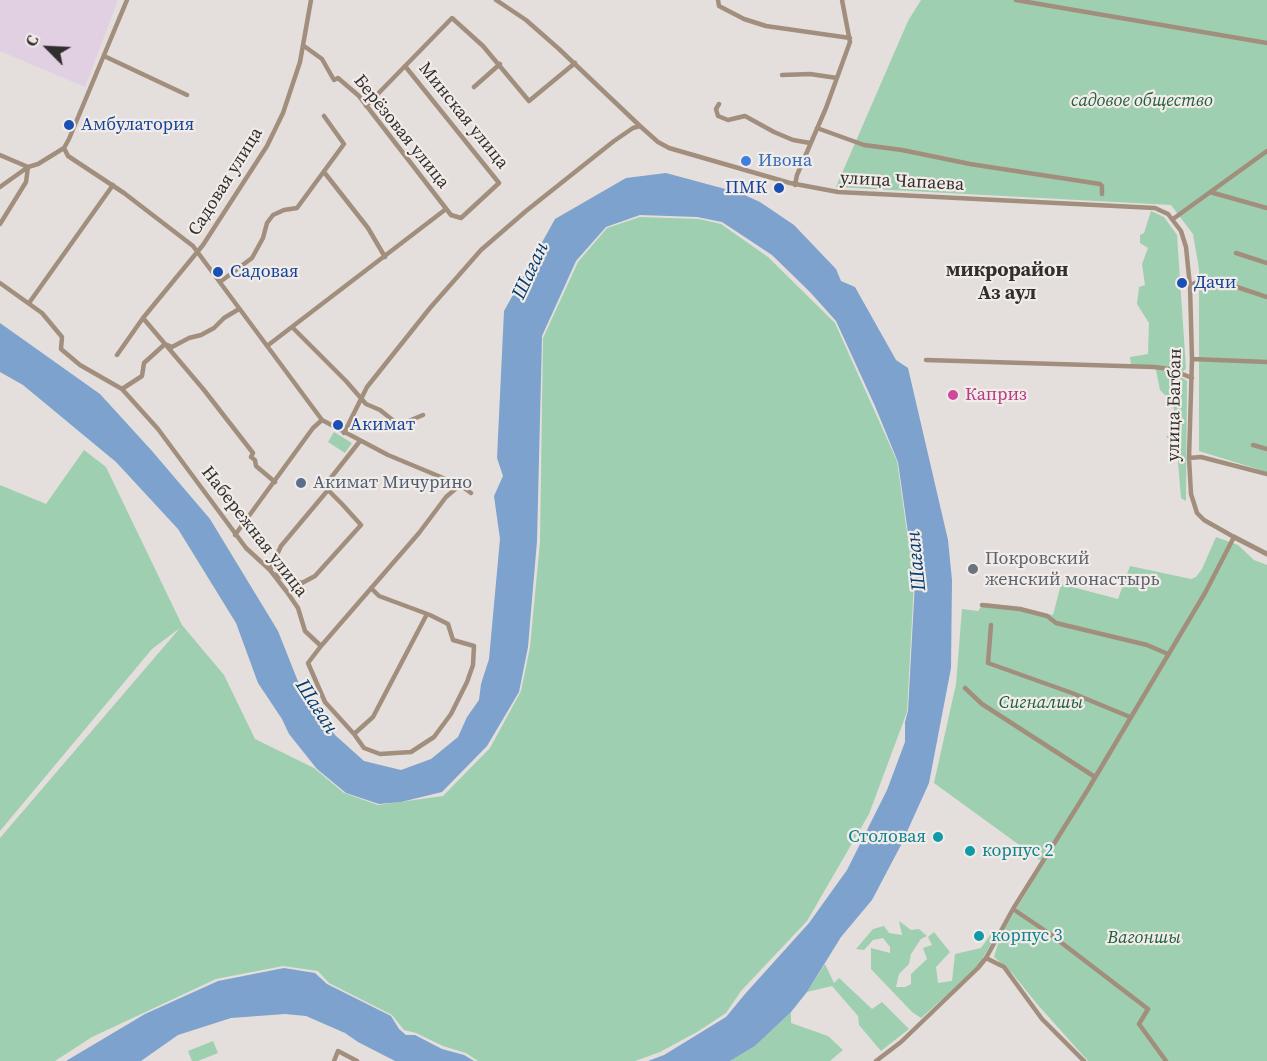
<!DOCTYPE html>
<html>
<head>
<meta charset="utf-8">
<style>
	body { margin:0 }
	#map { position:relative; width:1267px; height:1061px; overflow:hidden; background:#e4dfdc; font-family:"Source Serif 4",serif }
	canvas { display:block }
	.north { position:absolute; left:18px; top:18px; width:60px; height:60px; -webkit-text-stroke:4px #f2ece9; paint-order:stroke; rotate:294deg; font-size:16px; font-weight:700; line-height:24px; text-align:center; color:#312f2e }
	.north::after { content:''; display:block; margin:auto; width:21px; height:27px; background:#312f2e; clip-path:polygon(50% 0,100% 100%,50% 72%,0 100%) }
</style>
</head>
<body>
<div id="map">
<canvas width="1267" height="1061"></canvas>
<div class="north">С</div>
</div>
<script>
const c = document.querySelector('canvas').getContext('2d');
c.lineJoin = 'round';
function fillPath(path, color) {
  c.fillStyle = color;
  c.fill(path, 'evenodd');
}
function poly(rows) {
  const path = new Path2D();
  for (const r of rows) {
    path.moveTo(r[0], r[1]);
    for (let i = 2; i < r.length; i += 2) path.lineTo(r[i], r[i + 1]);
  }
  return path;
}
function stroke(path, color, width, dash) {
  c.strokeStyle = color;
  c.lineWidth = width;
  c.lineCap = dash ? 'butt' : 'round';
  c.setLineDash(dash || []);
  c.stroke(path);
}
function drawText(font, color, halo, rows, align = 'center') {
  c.font = font + ' "Source Serif 4",serif';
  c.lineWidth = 4.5;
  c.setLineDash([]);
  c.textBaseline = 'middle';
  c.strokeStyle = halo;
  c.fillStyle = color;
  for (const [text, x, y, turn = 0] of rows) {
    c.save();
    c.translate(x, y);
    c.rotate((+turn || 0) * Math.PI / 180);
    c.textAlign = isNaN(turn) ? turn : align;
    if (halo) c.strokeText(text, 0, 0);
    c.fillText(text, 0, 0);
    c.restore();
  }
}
const education = poly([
	[0,0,118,0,85,87,0,51]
]);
const green = poly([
	[921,0,1267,0,1267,472,1199,451,1199,269,1193,234,1171,205,836,187,908,21],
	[1151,211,1164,217,1177,235,1186,369,1178,375,1187,381,1186,501,1181,498,1177,450,1166,436,1177,435,1173,403,1160,390,1155,365,1131,365,1130,357,1148,354,1149,323,1137,304,1139,287,1145,285,1142,264,1148,248,1140,243,1140,235,1144,233],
	[640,217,699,219,721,224,768,257,835,323,897,461,914,582,907,712,869,814,807,921,741,991,726,1013,697,1032,660,1052,635,1061,478,1061,466,1053,443,1046,416,1033,404,1030,392,1015,329,983,318,971,283,966,216,979,92,1037,55,1061,0,1061,0,838,180,628,152,649,0,831,0,485,46,504,84,450,106,467,182,625,224,675,255,739,314,768,344,793,378,805,443,796,490,748,521,691,530,647,540,542,543,338,578,262,607,228],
	[334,432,352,443,345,453,328,442],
	[1216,537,1238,545,1254,560,1267,565,1267,1061,1088,1061,1037,1004,1012,973,994,957,1001,934,1044,863,934,783,956,684,962,609,978,611,984,603,1020,607,1053,615,1061,584,1118,599,1130,566,1191,579,1196,577,1202,569],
	[899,921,911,930,919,929,927,936,921,939,911,954,909,964,899,974,896,987,905,987,911,984,911,974,927,959,923,948,932,945,928,937,934,932,950,952,936,967,938,983,952,981,955,954,981,948,991,934,996,935,977,968,921,1018,912,1012,871,969,871,948,890,953,890,947,883,938,873,940,864,950,856,949,873,929,884,926,889,933,902,935],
	[825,964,834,983,839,978,872,1009,882,1002,909,1029,881,1051,859,1025,858,1016,832,986,807,992],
	[791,1012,791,1023,828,1036,843,1050,830,1061,730,1061,755,1046],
	[213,1041,218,1053,198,1061,192,1061,188,1051]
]);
const water = poly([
	[666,173,740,193,760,202,794,225,836,269,841,281,855,287,896,360,908,368,948,540,952,580,951,668,929,783,901,845,872,900,841,937,807,992,791,1012,755,1046,730,1061,648,1061,664,1055,726,1017,745,994,809,923,847,870,887,790,905,742,905,722,908,711,915,582,898,462,875,406,836,321,810,292,772,255,722,222,697,217,640,215,606,227,576,261,542,336,537,541,528,647,519,692,487,746,442,792,401,802,379,804,346,793,317,769,289,734,282,719,258,683,236,623,178,529,116,462,23,385,0,372,0,323,100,394,152,451,210,519,278,631,301,689,335,735,364,761,401,770,431,759,458,737,467,717,479,700,481,684,489,659,500,539,494,496,503,476,497,458,504,311,555,219,626,178],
	[284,968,315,973,327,984,391,1016,399,1029,406,1035,415,1035,442,1049,464,1055,474,1061,395,1061,358,1042,345,1033,306,1016,285,1014,231,1018,178,1035,141,1061,66,1061,145,1014,218,981]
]);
const minor = poly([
	[496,0,526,20,559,49,640,126,658,142,669,148,790,183,838,192,1155,208,1168,214,1181,231,1186,247,1190,286,1192,359,1189,458,1191,494,1197,513,1204,520,1234,537,1205,593,1087,791,1013,909,986,958,978,968,901,1042,876,1061],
	[718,0,719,6,744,19,766,26,850,38],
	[1016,0,1267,43],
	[304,46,322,59,334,80,338,78,359,96,451,215,461,218,499,183,405,66],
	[104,56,187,95],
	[782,75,810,74,837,78],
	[474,87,500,64],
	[719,104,716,109,718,116,728,120,745,116,774,132,793,140,810,143],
	[366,106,452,18,483,46,529,101,575,63],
	[817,128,864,145,902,150,970,164,1100,184,1102,186,1102,194],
	[64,148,68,156,124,193,193,246,322,420,388,455,460,485,471,493],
	[0,155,28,167,26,182,0,224],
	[324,172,368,228,385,257],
	[795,185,797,175,826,108,850,42,842,0],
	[0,187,28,167,38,164,64,148,69,139,127,0],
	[1210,192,1267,208],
	[1173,219,1267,151],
	[1236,253,1267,263],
	[220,282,252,258,263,238,267,223,273,215,284,210,297,208,344,144,324,116],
	[0,283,42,313,62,337,61,349,80,365,122,389,158,429,246,548,270,570,287,592,298,608,305,631,321,646,308,663,325,702,354,734,364,748,380,754,411,752,434,737,451,714,467,682,473,665,474,646,453,640,448,624,430,615,379,596,371,588],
	[1190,286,1195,283,1214,282,1237,287,1267,297],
	[29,303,113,185],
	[143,318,204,390,253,453,251,457,255,460,256,466,275,482],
	[292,327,346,381,366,404,380,410,399,425,423,415],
	[267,346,446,209],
	[117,355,143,318,203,245,267,146,283,113,300,62,311,0],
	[1192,359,1267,362],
	[926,360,1154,367,1170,369,1192,378],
	[122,389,142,376,144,363,165,344,172,347,189,338,201,335,214,328,224,318,239,309],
	[344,433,367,387,430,308,481,250,526,211,614,141,633,128,640,126],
	[1253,445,1267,449],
	[1189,458,1201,457,1267,474],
	[235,535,313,428,322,420],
	[270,570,281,546,328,490,326,484,360,441],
	[273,574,302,583,315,576,361,525,342,504,328,490],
	[982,605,1020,609,1047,616,1056,623,1147,645,1168,654],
	[991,625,988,663,1072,693,1130,717],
	[321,646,419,533,446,497,460,485],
	[965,688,982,704,1095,777],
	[354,734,373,717,427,614],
	[1013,909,1050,934,1148,1009,1139,1024,1166,1061],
	[986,958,1004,967,1042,1019,1084,1061],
	[334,1061,338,1051,357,1061]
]);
const tertiary = poly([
	[1234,537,1267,554]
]);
const markers = [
	[69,125,6,"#1a4fb4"],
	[746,161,6,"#3f7fe0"],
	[779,188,6,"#1a4fb4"],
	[218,272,6,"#1a4fb4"],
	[1182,283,6,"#1a4fb4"],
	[953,395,6,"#d1479c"],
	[338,425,6,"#1a4fb4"],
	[301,483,6,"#5c6f8a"],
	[973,569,6,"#6b7280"],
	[938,837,6,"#0f9aa8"],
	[970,851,6,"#0f9aa8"],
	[979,936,6,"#0f9aa8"]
];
const parkNames = [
	["садовое общество",1142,101],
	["Сигналшы",1041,703],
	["Вагоншы",1144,938]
];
const streetNames = [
	["Минская улица",463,116,51],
	["Берёзовая улица",401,132,51],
	["Садовая улица",226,182,-58],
	["улица Чапаева",902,182,3],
	["улица Багбан",1175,405,-89],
	["Набережная улица",254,532,52]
];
const transitNames = [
	["Амбулатория",81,125],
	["ПМК",767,188,"right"],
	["Садовая",230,272],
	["Дачи",1194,283],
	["Акимат",350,425]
];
const shopNames = [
	["Ивона",758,161]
];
const hotelNames = [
	["Каприз",965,395]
];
const serviceNames = [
	["Акимат Мичурино",313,483]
];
const worshipNames = [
	["Покровский",985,559],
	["женский монастырь",985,580]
];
const cultureNames = [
	["Столовая",926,837,"right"],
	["корпус 2",982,851],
	["корпус 3",991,936]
];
const waterNames = [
	["Шаған",531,271,-65],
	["Шаған",917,561,-96],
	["Шаған",316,707,57]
];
const neighbourhoodNames = [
	["микрорайон",1007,271],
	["Аз аул",1007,294]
];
fillPath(education, '#e0d0e2');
fillPath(green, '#9ecfb0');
fillPath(water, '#7da2cd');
stroke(minor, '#a28e7d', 4.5);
stroke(tertiary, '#a28e7d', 5);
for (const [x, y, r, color] of markers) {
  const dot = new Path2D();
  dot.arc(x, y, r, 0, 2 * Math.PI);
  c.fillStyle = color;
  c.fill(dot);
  stroke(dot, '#f2ece9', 2);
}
drawText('italic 18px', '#21603f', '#f2ece9', parkNames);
drawText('18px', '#312f2e', '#f2ece9', streetNames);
drawText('18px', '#164399', '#f2ece9', transitNames, 'left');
drawText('18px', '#366cbe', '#f2ece9', shopNames, 'left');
drawText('18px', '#b23c85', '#f2ece9', hotelNames, 'left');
drawText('18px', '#4e5e75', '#f2ece9', serviceNames, 'left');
drawText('18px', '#5b616d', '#f2ece9', worshipNames, 'left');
drawText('18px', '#0d838f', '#f2ece9', cultureNames, 'left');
drawText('italic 20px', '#053d72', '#f2ece9', waterNames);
drawText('bold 20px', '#312f2e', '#f2ece9', neighbourhoodNames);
</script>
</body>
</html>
